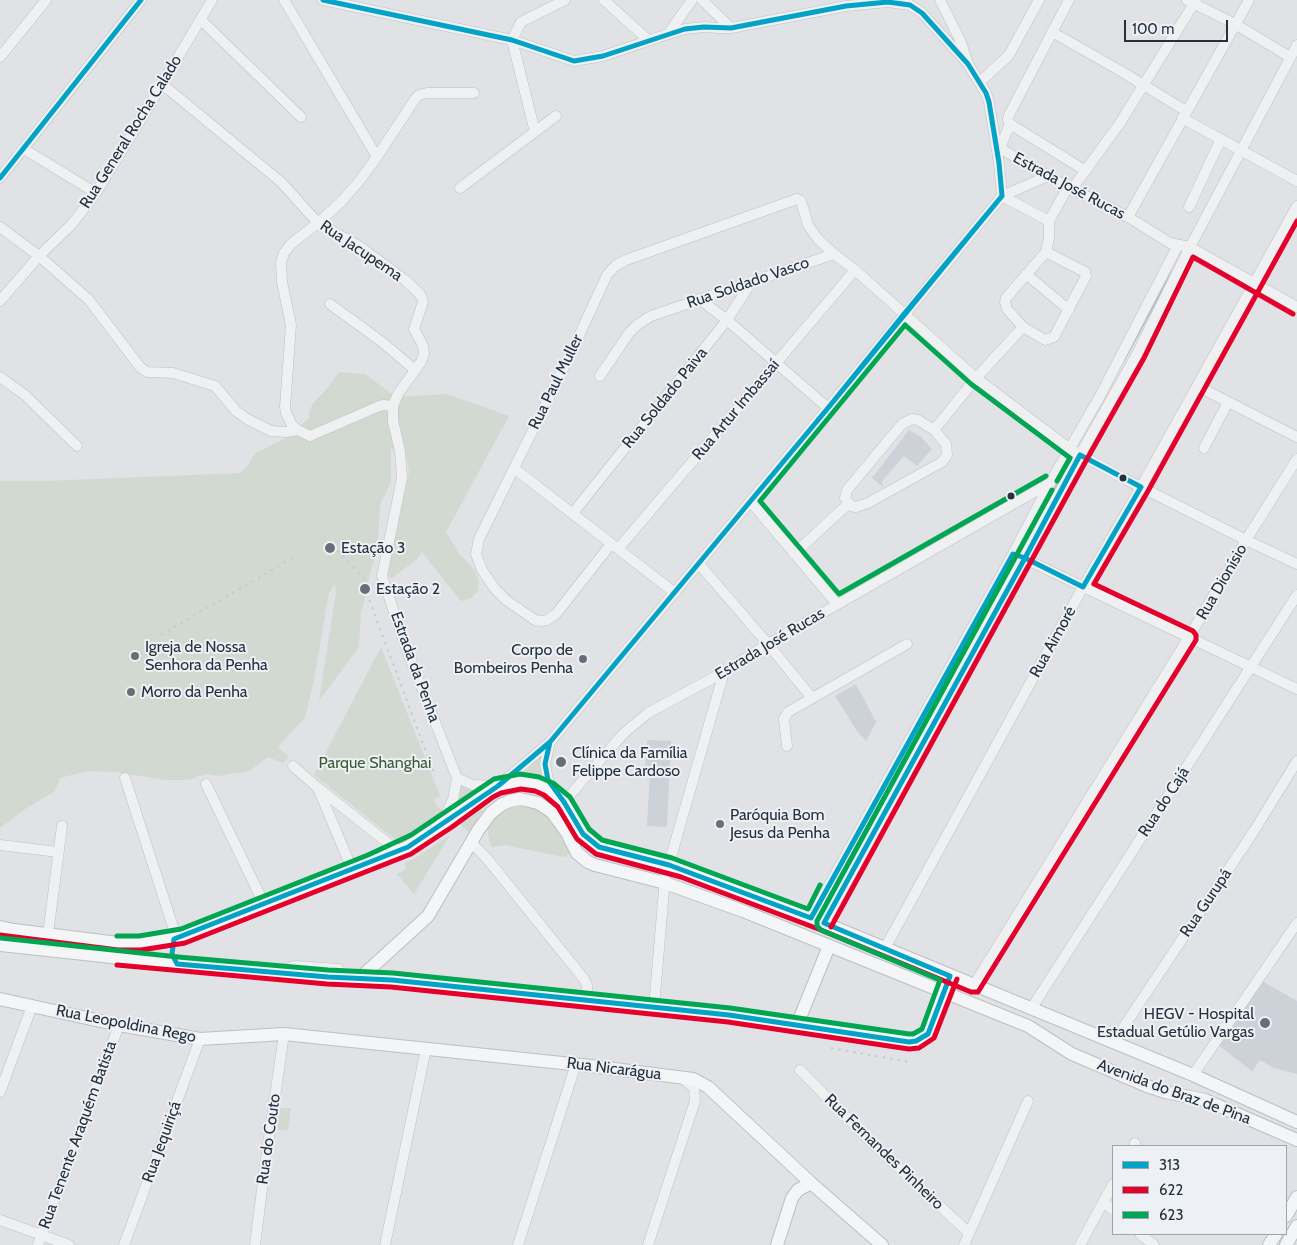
<!DOCTYPE html>
<html>
<head>
<meta charset="utf-8">
<style>
	body { margin:0 }
	#map { position:relative; width:1297px; height:1245px; overflow:hidden; background:#e0e2e5; font-family:Cabin,sans-serif }
	canvas { display:block }
	.legend { position:absolute; left:1112px; top:1145px; width:175px; height:90px; box-sizing:border-box; background:#edf1f5; border:1px solid #9ea4ac; margin:0; padding:6px 9px; list-style:none; font-size:15px; color:#27303e }
	.legend li { display:flex; align-items:center; gap:10px; height:25px }
	.legend b { width:25px; border:1px solid #9ea4ac }
	.scale { position:absolute; left:1124px; top:20px; width:104px; height:22px; box-sizing:border-box; border:2px solid #27303e; border-top:0; padding-left:6px; font-size:15px; line-height:18px; white-space:nowrap; color:#27303e; -webkit-text-stroke:4px #edf1f5; paint-order:stroke }
</style>
</head>
<body>
<div id="map">
<canvas width="1297" height="1245"></canvas>
<ul class="legend">
<li><b style="height:6px;background:#02a3c7"></b>313</li>
<li><b style="height:6px;background:#e4002b"></b>622</li>
<li><b style="height:6px;background:#00a651"></b>623</li>
</ul>
<div class="scale">100 m</div>
</div>
<script>
const c = document.querySelector('canvas').getContext('2d');
c.lineJoin = 'round';
function fillPath(path, color) {
  c.fillStyle = color;
  c.fill(path, 'evenodd');
}
function poly(rows) {
  const path = new Path2D();
  for (const r of rows) {
    path.moveTo(r[0], r[1]);
    for (let i = 2; i < r.length; i += 2) path.lineTo(r[i], r[i + 1]);
  }
  return path;
}
function stroke(path, color, width, dash) {
  c.strokeStyle = color;
  c.lineWidth = width;
  c.lineCap = dash ? 'butt' : 'round';
  c.setLineDash(dash || []);
  c.stroke(path);
}
function drawText(font, color, halo, rows, align = 'center') {
  c.font = font + ' Cabin,sans-serif';
  c.lineWidth = 4;
  c.setLineDash([]);
  c.textBaseline = 'middle';
  c.strokeStyle = halo;
  c.fillStyle = color;
  for (const [text, x, y, turn = 0] of rows) {
    c.save();
    c.translate(x, y);
    c.rotate((+turn || 0) * Math.PI / 180);
    c.textAlign = isNaN(turn) ? turn : align;
    if (halo) c.strokeText(text, 0, 0);
    c.fillText(text, 0, 0);
    c.restore();
  }
}
const built = poly([
	[909,430,921,437,932,449,917,466,904,456,882,481,883,487,872,478],
	[856,684,876,722,866,741,857,731,835,696],
	[647,740,671,741,667,827,647,826,650,770,645,769],
	[1262,981,1297,1001,1297,1074,1274,1068,1260,1060,1252,1071,1218,1045]
]);
const green = poly([
	[339,372,365,374,396,397,447,394,509,416,446,532,458,552,475,571,479,582,478,591,471,598,463,601,460,600,422,552,417,559,392,578,388,576,388,566,409,472,406,454,391,449,391,482,380,505,377,553,372,566,361,613,359,647,319,701,336,592,335,584,329,593,315,675,305,717,278,747,289,757,283,763,268,757,249,771,218,776,207,774,199,776,193,779,182,780,166,780,116,772,87,771,60,778,55,791,25,809,0,828,0,481,45,481,241,473,249,464,255,453,290,436,309,418,309,412,313,403,326,390],
	[381,647,440,796,433,800,441,810,440,815,401,844,314,775],
	[547,748,546,792,534,788,519,787,500,791,442,823,456,807,460,792,461,783,468,789,476,792,500,791,522,775],
	[487,803,469,833,459,823,465,819],
	[531,806,544,812,574,851,564,857,505,845,493,847,490,845,487,828,492,820,501,813,516,807],
	[450,835,414,894,397,874,406,869,405,862,414,859],
	[278,1108,291,1108,288,1130,277,1130]
]);
const stream = poly([
	[1124,360,1172,272],
	[1035,528,1070,459],
	[897,780,1017,558]
]);
const minor = poly([
	[284,0,377,157],
	[323,0,512,40,574,61,603,56,668,34,685,29,704,27,718,28,731,28,846,6,888,2,910,5,922,13,968,64,986,93,989,102,999,163,1002,196],
	[604,0,648,40],
	[702,0,731,28],
	[940,0,961,42,967,61],
	[1069,0,1009,115,1008,120,1010,124,1013,126,1086,171],
	[1187,0,1235,24,1290,57],
	[201,20,301,117],
	[1052,32,1119,70,1186,111],
	[668,34,692,0],
	[0,57,46,0],
	[980,82,1009,55,1039,0],
	[162,84,281,182,318,223,359,246,405,280,420,294,423,302,414,329,423,346,424,354,421,362,398,394,393,406],
	[1182,118,1297,181],
	[535,132,512,40,521,22,565,0],
	[996,146,1068,187,1128,217,1170,243,1190,247,1297,307],
	[1000,148,1010,124],
	[24,149,96,193],
	[1048,176,1002,196,828,408,550,742,545,764,548,780,553,788,564,802,623,734,648,713,724,672,768,644,1050,483],
	[0,178,141,0],
	[460,188,556,116],
	[1072,189,1120,123,1196,0],
	[1002,196,1049,221],
	[1189,207,1221,139],
	[1128,217,1249,0],
	[0,227,39,256,89,300,140,367,147,372,173,373,215,386,236,411,247,419,271,431,286,432,298,430],
	[1046,252,1085,272,1086,276,1054,337,1045,340,1023,327,1007,309,1005,302,1006,298,1046,252,1049,238,1049,221,1068,187],
	[1026,274,1069,310],
	[699,299,727,320,828,408],
	[0,301,39,256,72,224,96,193,137,126,212,0],
	[330,304,382,342,415,370],
	[600,376,629,333,637,325,651,316,834,254],
	[0,377,25,395,77,446],
	[1197,386,1297,437],
	[912,419,918,420,934,430,946,444,947,455,942,462,868,503,856,507,851,506,845,498,847,490,902,424,912,419],
	[934,430,976,378,1023,327],
	[1204,448,1228,402],
	[515,469,675,593],
	[750,501,837,604],
	[573,513,727,320,752,281],
	[611,544,556,614,547,620,541,621,535,620,506,600,495,589,482,570,476,554,479,539,571,353,607,275,615,266,626,260,797,199,801,201,808,225,817,238,834,254,855,270,976,378,1070,449,1123,478,1246,540,1297,564],
	[618,549,855,270],
	[794,554,848,504],
	[1019,556,1297,689],
	[699,564,768,644,812,698],
	[787,746,784,719,788,712,907,644],
	[293,766,317,787,398,851],
	[125,778,174,930,174,939],
	[457,778,473,785,498,786,550,742],
	[206,784,264,904],
	[318,788,352,869],
	[440,825,453,800,457,778,408,653,382,576,402,478,400,451,393,421,393,406,383,405,377,407,310,436,298,430,292,425,286,413,285,407,291,325,282,282,281,263,284,253,291,244,318,223,342,201,360,180,377,157,415,99,419,95,427,93,474,93],
	[472,843,489,861,584,979,587,985,587,995],
	[0,845,58,852],
	[811,918,1013,554,1050,483,1100,396,1178,245],
	[824,923,1080,455,1137,354,1190,247,1297,45],
	[48,934,62,826],
	[885,948,1083,587,1141,487,1297,206],
	[281,972,291,967,296,966,339,969,338,978],
	[974,985,1189,637,1246,540,1297,459],
	[654,1007,665,878,724,672],
	[1031,1009,1297,595],
	[1113,1043,1254,831,1297,761],
	[800,1070,872,1143,969,1233],
	[1193,1075,1297,923],
	[0,1092,32,1006],
	[1134,1146,1135,1143],
	[1103,1202,1113,1210],
	[0,1220,69,1245],
	[1140,1234,1154,1245],
	[38,1245,119,1025],
	[124,1245,200,1039],
	[255,1245,265,1166,284,1034],
	[385,1245,426,1049],
	[518,1245,576,1064],
	[648,1245,695,1101,694,1088,681,1077],
	[964,1245,1028,1101],
	[1080,1245,1113,1184]
]);
const major = poly([
	[0,927,14,930,118,943,140,943,183,936,408,847,448,821,489,791,498,786,515,782,526,781,548,789,564,802,583,834,599,847,669,865,824,923,1193,1075,1297,1122],
	[0,945,177,964,328,977,392,980,729,1015,909,1042,916,1041,928,1034,946,985],
	[360,978,428,916,479,829,491,813,501,805,510,801,520,799,538,803,552,812,567,833,577,853,588,862,595,865,665,883,743,911,1028,1026,1072,1054,1147,1086,1165,1092,1205,1100,1297,1140],
	[0,999,119,1025,200,1039,284,1034,591,1066,693,1079,708,1087,811,1183,882,1245],
	[797,1025,829,946],
	[1286,1216,1297,1197],
	[777,1245,792,1198,798,1190,811,1183],
	[1269,1245,1276,1234],
	[1286,1245,1297,1226]
]);
const rail = poly([
	[332,545,368,582],
	[364,586,435,776],
	[161,635,294,557],
	[831,1048,909,1062]
]);
const bus1 = poly([
	[323,0,512,40,574,61,603,56,685,29,704,27,731,28,846,6,888,2,910,5,922,13,968,64,986,93,989,102,999,163,1002,196],
	[0,178,141,0],
	[1002,196,828,408,904,314,1002,196],
	[1080,455,1141,487,1083,587,1025,558,1080,455],
	[550,742,545,764,548,780,564,802,583,834,599,847,669,865,811,918,1013,554,1025,558],
	[550,742,498,786,408,847,174,939,172,954,177,964,328,977,392,980,729,1015,909,1042,916,1041,928,1034,950,976,824,923,1025,558],
	[550,742,828,408],
	[550,742,828,408]
]);
const bus2 = poly([
	[831,927,1087,459,1144,358,1193,257,1293,314],
	[0,935,118,950,141,950,185,943,411,854,452,827,493,797,501,793,521,789,535,791,544,795,558,807,577,839,596,854,681,877,821,930,971,992,978,992,1196,640,1196,635,1193,631,1094,584,1148,491,1297,221],
	[117,965,327,984,391,987,728,1022,909,1049,919,1048,934,1038,957,979]
]);
const bus3 = poly([
	[1046,476,839,594,760,501,905,325,971,384,1070,458,1057,481],
	[117,936,139,936,181,929,368,855,411,835,494,779,520,774,539,777,553,783,570,797,589,829,602,840,672,858,808,909,820,885],
	[1,938,178,957,328,970,393,973,730,1008,909,1034,913,1034,922,1029,940,980,821,930,817,926,817,921,1052,490]
]);
const markers = [
	[1123,478,4.5,"#27303e"],
	[1011,496,4.5,"#27303e"],
	[330,548,6,"#686e78"],
	[365,589,6,"#686e78"],
	[135,656,5,"#686e78"],
	[583,659,5,"#686e78"],
	[131,692,5,"#686e78"],
	[561,762,6,"#686e78"],
	[720,824,5,"#686e78"],
	[1265,1023,6,"#686e78"]
];
const streetNames = [
	["Rua General Rocha Calado",131,132,-58],
	["Estrada José Rucas",1069,186,28],
	["Rua Jacupema",361,251,34],
	["Rua Soldado Vasco",748,283,-19],
	["Rua Paul Muller",556,382,-64],
	["Rua Soldado Paiva",665,398,-51],
	["Rua Artur Imbassaí",736,410,-50],
	["Rua Dionísio",1222,582,-60],
	["Rua Aimoré",1053,642,-61],
	["Estrada José Rucas",770,644,-31],
	["Estrada da Penha",415,667,70],
	["Rua do Cajá",1164,802,-57],
	["Rua Gurupá",1206,903,-56],
	["Rua Leopoldina Rego",126,1024,11],
	["Rua Nicarágua",614,1069,7],
	["Avenida do Braz de Pina",1174,1092,20],
	["Rua Tenente Araquém Batista",78,1135,-70],
	["Rua do Couto",269,1139,-82],
	["Rua Jequiriçá",162,1142,-70],
	["Rua Fernandes Pinheiro",884,1152,44]
];
const poiNames = [
	["Estação 3",341,548],
	["Estação 2",376,589],
	["Igreja de Nossa",145,647],
	["Senhora da Penha",145,665],
	["Corpo de",573,650,"right"],
	["Bombeiros Penha",573,668,"right"],
	["Morro da Penha",141,692],
	["Clínica da Família",572,753],
	["Felippe Cardoso",572,771],
	["Paróquia Bom",730,815],
	["Jesus da Penha",730,833],
	["HEGV - Hospital",1254,1014,"right"],
	["Estadual Getúlio Vargas",1254,1032,"right"]
];
const parkNames = [
	["Parque Shanghai",375,763]
];
fillPath(built, '#cdd2d9');
fillPath(green, '#d1d9d0');
stroke(stream, '#adc0d1', 2);
stroke(minor, '#bec0c3', 11);
stroke(major, '#bcbfc3', 14);
stroke(minor, '#eff0f2', 10);
stroke(major, '#f4f5f6', 12);
stroke(rail, '#c9cacd', 2, [2.5, 5]);
stroke(bus1, '#02a3c7', 5);
stroke(bus2, '#e4002b', 5);
stroke(bus3, '#00a651', 5);
for (const [x, y, r, color] of markers) {
  const dot = new Path2D();
  dot.arc(x, y, r, 0, 2 * Math.PI);
  c.fillStyle = color;
  c.fill(dot);
  stroke(dot, '#edf1f5', 2);
}
drawText('16px', '#27303e', '#edf1f5', streetNames);
drawText('16px', '#27303e', '#edf1f5', poiNames, 'left');
drawText('16px', '#3c5a34', '#edf1f5', parkNames);
</script>
</body>
</html>
